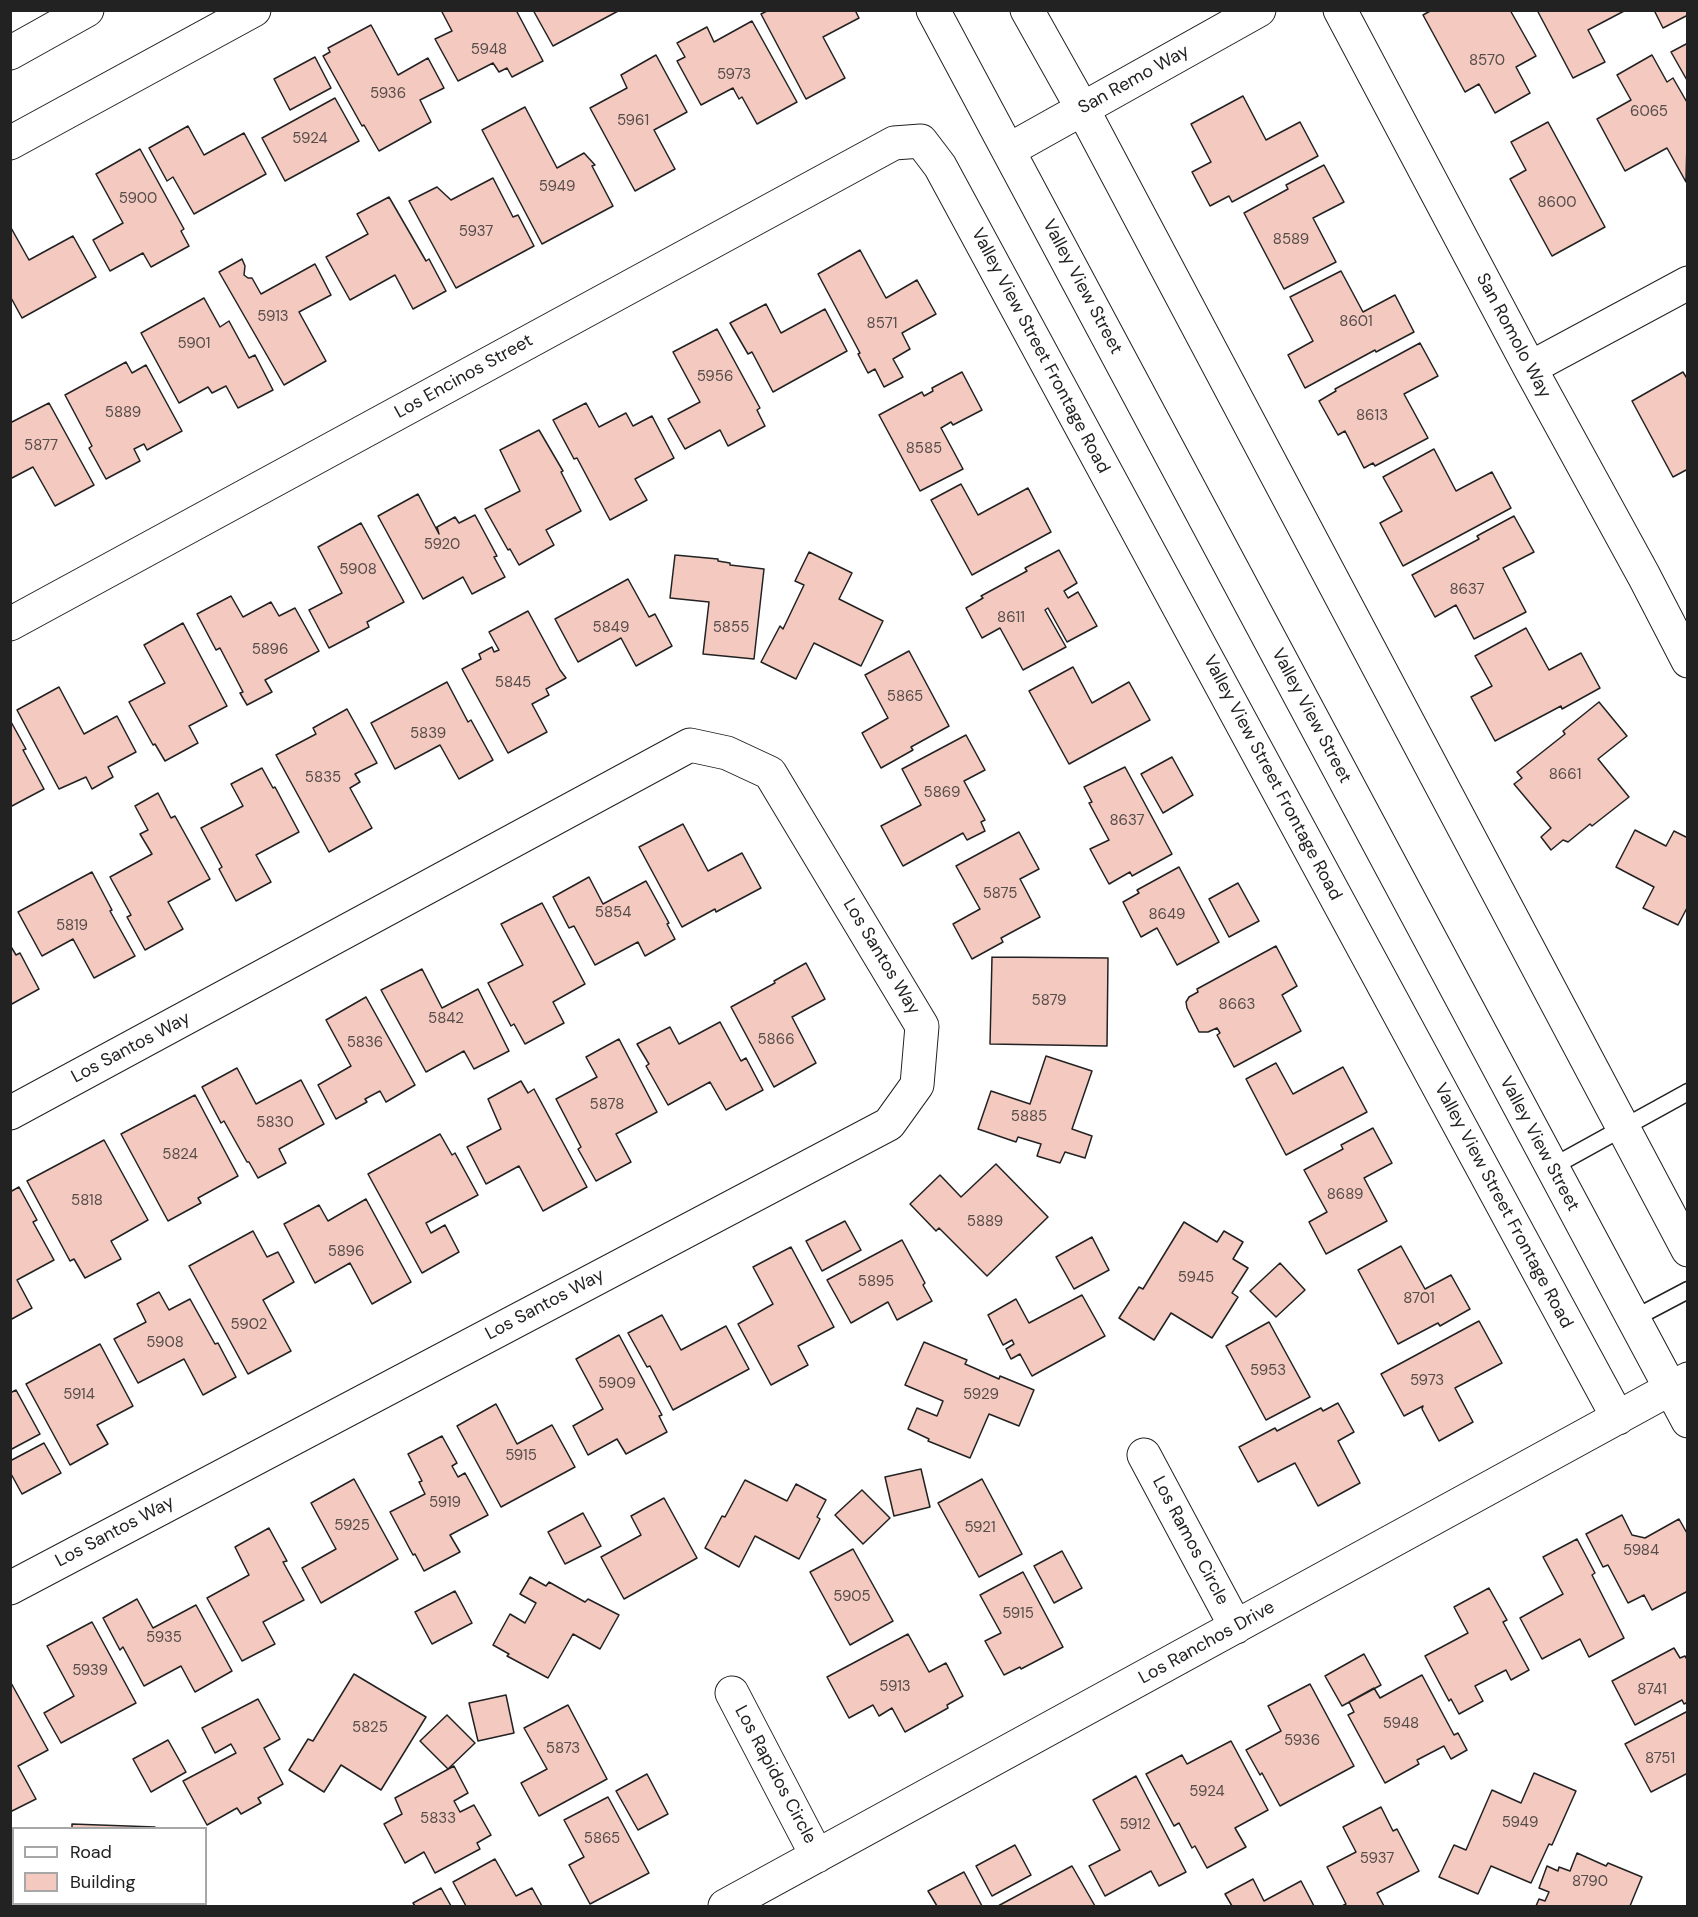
<!DOCTYPE html>
<html>
<head>
<meta charset="utf-8">
<style>
	body { margin:0 }
	#map { position:relative; width:1698px; height:1917px; overflow:hidden; background:#fff; font-family:"DM Sans",sans-serif }
	canvas { display:block }
	.frame { position:absolute; inset:0; border:12px solid #222; pointer-events:none }
	.legend { position:absolute; left:12px; top:1827px; width:195px; height:78px; box-sizing:border-box; background:#fff; border:2px solid #a7a7a7; margin:0; padding:8px 10px; list-style:none; font-size:18px; color:#222 }
	.legend li { display:flex; align-items:center; gap:12px; height:30px }
	.legend b { width:30px; border:2px solid #a7a7a7 }
</style>
</head>
<body>
<div id="map">
<canvas width="1698" height="1917"></canvas>
<div class="frame"></div>
<ul class="legend">
<li><b style="height:8px;background:#fff"></b>Road</li>
<li><b style="height:16px;background:#f3c9c0"></b>Building</li>
</ul>
</div>
<script>
const c = document.querySelector('canvas').getContext('2d');
c.lineJoin = 'round';
function fillPath(path, color) {
  c.fillStyle = color;
  c.fill(path, 'evenodd');
}
function poly(rows) {
  const path = new Path2D();
  for (const r of rows) {
    path.moveTo(r[0], r[1]);
    for (let i = 2; i < r.length; i += 2) path.lineTo(r[i], r[i + 1]);
  }
  return path;
}
function stroke(path, color, width, dash) {
  c.strokeStyle = color;
  c.lineWidth = width;
  c.lineCap = dash ? 'butt' : 'round';
  c.setLineDash(dash || []);
  c.stroke(path);
}
function drawText(font, color, halo, rows, align = 'center') {
  c.font = font + ' "DM Sans",sans-serif';
  c.lineWidth = 4.5;
  c.setLineDash([]);
  c.textBaseline = 'middle';
  c.strokeStyle = halo;
  c.fillStyle = color;
  for (const [text, x, y, turn = 0] of rows) {
    c.save();
    c.translate(x, y);
    c.rotate((+turn || 0) * Math.PI / 180);
    c.textAlign = isNaN(turn) ? turn : align;
    if (halo) c.strokeText(text, 0, 0);
    c.fillText(text, 0, 0);
    c.restore();
  }
}
const building = poly([
	[441,10,516,10,543,61,512,77,507,68,499,72,493,63,458,81,435,39,452,31,441,10],
	[533,10,620,10,553,46,533,10],
	[769,10,855,10,859,18,823,37,845,78,806,99,761,14,769,10],
	[1432,10,1510,10,1536,56,1516,67,1530,93,1495,113,1479,84,1465,92,1423,15,1432,10],
	[1537,10,1626,10,1588,30,1605,62,1573,78,1537,10],
	[1654,10,1688,10,1688,15,1663,28,1654,10],
	[752,21,797,102,757,124,742,97,739,99,733,88,701,105,677,61,685,57,677,43,707,27,714,42,752,21],
	[371,25,398,75,428,58,444,88,420,100,431,122,379,151,364,125,362,126,323,56,330,52,328,48,371,25],
	[1688,43,1688,82,1671,52,1688,43],
	[656,55,687,112,654,130,675,169,635,191,590,108,627,88,621,75,656,55],
	[1652,55,1667,82,1673,78,1688,104,1686,182,1667,148,1625,171,1597,119,1631,100,1617,75,1652,55],
	[315,57,331,88,290,110,274,79,315,57],
	[1243,96,1266,140,1300,122,1318,156,1232,202,1229,196,1210,206,1192,172,1211,162,1191,124,1243,96],
	[335,98,359,141,285,181,262,138,335,98],
	[525,107,557,168,584,153,595,165,592,166,613,206,542,244,482,130,525,107],
	[1548,122,1605,227,1552,256,1510,179,1526,170,1511,142,1548,122],
	[188,126,204,155,244,133,266,174,194,214,173,177,167,181,149,148,188,126],
	[140,149,184,229,181,231,189,246,151,267,143,253,110,271,93,240,123,223,96,174,140,149],
	[1324,165,1344,202,1313,218,1336,262,1284,289,1244,213,1288,189,1286,185,1324,165],
	[493,178,513,217,518,215,534,246,456,288,409,201,437,187,451,200,493,178],
	[389,197,426,261,429,259,446,291,413,309,395,275,350,300,326,257,368,234,357,214,389,197],
	[10,226,29,260,73,236,96,277,22,318,10,296,10,226],
	[860,250,886,298,917,280,936,314,902,333,910,349,893,359,903,377,884,387,875,369,868,373,858,354,860,353,818,274,860,250],
	[242,259,245,266,244,275,248,278,252,278,261,294,315,264,331,295,299,312,326,361,284,385,219,272,242,259],
	[1341,271,1363,312,1395,295,1414,332,1376,352,1375,350,1305,388,1288,355,1313,341,1290,297,1341,271],
	[204,298,220,327,229,321,249,358,255,355,273,390,238,408,226,386,212,393,208,387,179,403,141,333,204,298],
	[766,304,781,333,825,309,847,351,773,392,752,352,748,354,730,323,766,304],
	[717,329,760,408,757,410,765,426,728,446,720,430,685,449,668,419,700,402,673,352,717,329],
	[1420,343,1438,376,1404,394,1428,438,1375,466,1373,463,1364,468,1345,431,1338,435,1319,401,1336,391,1335,389,1420,343],
	[126,362,132,373,146,365,182,431,147,450,144,444,134,449,140,461,106,479,89,448,92,446,65,395,126,362],
	[962,372,982,410,953,425,951,422,941,428,963,469,920,491,879,415,922,392,924,396,933,391,932,388,962,372],
	[1683,372,1688,380,1688,469,1673,477,1632,401,1683,372],
	[49,403,94,485,55,506,33,467,10,479,10,423,49,403],
	[586,403,599,427,626,413,633,426,652,416,674,458,635,479,647,500,610,520,577,458,574,459,553,420,586,403],
	[539,430,563,471,561,472,581,511,546,530,554,545,519,565,510,549,508,550,485,509,520,491,500,450,539,430],
	[1434,449,1456,491,1492,472,1511,508,1403,566,1380,523,1402,511,1383,477,1434,449],
	[961,484,978,515,1028,488,1051,532,972,575,931,500,961,484],
	[418,494,439,534,437,527,455,517,459,523,475,515,497,556,494,557,505,577,472,594,463,577,423,599,378,516,418,494],
	[1514,516,1534,552,1503,568,1526,612,1474,639,1456,605,1435,617,1412,575,1479,539,1477,536,1514,516],
	[361,523,404,602,367,622,369,627,329,648,309,610,342,593,318,547,361,523],
	[1059,550,1077,583,1064,591,1068,598,1078,592,1097,626,1067,642,1048,608,1045,610,1066,647,1023,670,1000,628,982,638,966,608,983,598,981,596,1027,571,1025,568,1059,550],
	[809,552,852,573,839,599,883,621,861,666,814,643,796,679,761,662,780,626,783,629,804,585,795,581,809,552],
	[675,555,718,559,718,561,730,563,730,565,764,569,754,659,703,654,709,602,670,598,675,555],
	[628,579,649,617,655,614,672,646,636,666,621,638,578,662,555,619,628,579],
	[231,596,243,617,271,602,279,616,295,608,319,651,265,680,272,692,247,705,240,693,243,692,220,648,216,650,197,614,231,596],
	[528,611,560,670,566,678,546,689,549,695,532,704,547,732,508,753,462,669,481,659,479,654,492,647,494,652,499,650,489,632,528,611],
	[183,623,227,706,189,726,198,743,165,761,155,744,153,745,129,702,165,683,144,645,183,623],
	[1526,628,1549,670,1581,653,1600,688,1562,709,1561,706,1495,741,1471,697,1492,686,1475,656,1526,628],
	[909,651,949,726,911,747,913,750,881,768,862,733,888,718,865,675,909,651],
	[1073,667,1092,703,1129,682,1150,720,1069,764,1029,691,1073,667],
	[447,682,468,722,471,720,493,760,459,779,440,745,395,769,371,723,447,682],
	[59,687,84,734,117,716,136,752,108,767,113,777,92,789,86,777,59,789,17,710,59,687],
	[1599,702,1627,736,1598,759,1629,797,1592,826,1590,824,1568,842,1563,840,1551,850,1541,837,1551,828,1514,784,1522,778,1517,772,1565,734,1563,731,1599,702],
	[347,709,377,763,355,774,360,782,350,788,372,828,329,852,276,755,316,734,313,728,347,709],
	[10,720,26,749,23,750,44,789,10,807,10,720],
	[966,735,985,770,964,781,985,820,981,822,985,831,967,840,963,833,903,866,881,826,921,805,902,769,966,735],
	[1172,757,1193,795,1163,813,1141,774,1172,757],
	[1125,767,1172,854,1132,876,1130,872,1109,884,1090,849,1109,840,1089,803,1092,802,1084,787,1125,767],
	[262,768,273,788,275,787,299,832,256,855,271,882,236,901,219,869,222,867,201,828,243,806,231,784,262,768],
	[158,793,171,818,175,816,210,879,168,902,183,929,145,950,127,917,131,915,110,877,152,854,140,834,148,830,135,806,158,793],
	[683,824,708,871,742,853,761,888,716,912,715,909,682,927,639,847,683,824],
	[1635,830,1666,846,1674,831,1688,838,1688,906,1678,925,1643,908,1654,887,1616,867,1635,830],
	[1019,832,1039,869,1020,879,1040,917,1001,938,1003,942,972,959,953,924,980,909,956,866,1019,832],
	[1179,867,1219,942,1177,965,1157,928,1141,937,1123,902,1139,893,1137,890,1179,867],
	[92,872,112,910,110,911,135,956,94,978,73,939,42,956,18,912,92,872],
	[589,877,603,904,646,881,669,923,667,924,675,939,645,956,638,942,595,965,574,926,569,928,553,897,589,877],
	[1238,883,1259,921,1229,937,1209,899,1238,883],
	[542,903,585,984,553,1002,564,1023,525,1044,514,1024,511,1026,488,983,523,965,501,924,542,903],
	[10,945,16,955,20,953,39,989,10,1005,10,945],
	[1276,946,1297,986,1282,995,1301,1031,1234,1067,1217,1035,1220,1033,1217,1028,1208,1032,1199,1032,1187,1008,1186,1002,1189,997,1198,992,1197,989,1276,946],
	[992,957,1108,958,1107,1046,990,1044,992,957],
	[806,963,825,999,792,1017,816,1063,774,1087,731,1007,775,983,774,981,806,963],
	[422,969,442,1008,478,989,509,1051,474,1069,464,1051,426,1072,381,990,422,969],
	[366,997,415,1085,386,1102,380,1091,365,1099,367,1102,336,1119,318,1085,351,1066,326,1020,366,997],
	[720,1022,741,1061,746,1058,763,1090,726,1110,710,1082,668,1105,646,1066,649,1064,637,1044,670,1027,679,1044,720,1022],
	[619,1039,657,1112,616,1134,631,1162,596,1181,578,1149,581,1147,556,1099,597,1077,586,1057,619,1039],
	[1046,1056,1092,1071,1072,1129,1092,1136,1085,1158,1065,1152,1060,1163,1037,1156,1041,1144,1018,1137,1016,1142,978,1129,991,1091,1030,1104,1046,1056],
	[1276,1063,1293,1094,1343,1067,1367,1112,1286,1155,1246,1079,1276,1063],
	[237,1068,256,1104,301,1080,324,1124,279,1149,286,1163,258,1178,249,1162,247,1162,224,1121,221,1123,202,1087,237,1068],
	[521,1081,528,1093,534,1089,587,1187,543,1211,519,1166,486,1184,467,1147,501,1129,488,1099,521,1081],
	[195,1095,238,1176,198,1198,201,1203,168,1221,121,1134,195,1095],
	[1373,1128,1392,1163,1364,1178,1387,1221,1326,1254,1309,1222,1327,1212,1304,1170,1343,1149,1341,1145,1373,1128],
	[440,1134,452,1155,455,1153,478,1195,426,1223,431,1233,445,1225,459,1252,422,1273,368,1174,440,1134],
	[104,1140,148,1220,111,1241,121,1259,85,1278,74,1259,70,1261,27,1181,104,1140],
	[996,1164,1048,1217,987,1276,939,1228,936,1231,910,1204,940,1175,961,1197,996,1164],
	[19,1187,37,1220,33,1222,54,1260,17,1280,32,1308,10,1320,10,1192,19,1187],
	[366,1199,411,1282,372,1304,350,1263,315,1283,284,1224,319,1205,328,1221,366,1199],
	[845,1221,861,1250,822,1271,806,1241,845,1221],
	[1184,1222,1217,1242,1224,1231,1243,1242,1233,1259,1248,1268,1232,1293,1238,1297,1212,1338,1171,1313,1154,1340,1119,1318,1139,1287,1143,1289,1184,1222],
	[253,1231,267,1257,278,1252,294,1282,263,1300,291,1351,248,1374,189,1266,253,1231],
	[1092,1237,1109,1270,1074,1289,1056,1257,1092,1237],
	[902,1240,925,1283,923,1285,932,1301,897,1320,888,1302,851,1323,827,1280,902,1240],
	[1401,1246,1425,1289,1451,1275,1470,1309,1440,1326,1438,1323,1398,1344,1358,1270,1401,1246],
	[791,1247,834,1327,798,1346,808,1365,771,1385,738,1324,773,1304,753,1267,791,1247],
	[1280,1263,1305,1290,1276,1317,1250,1291,1280,1263],
	[159,1292,169,1310,190,1299,215,1344,218,1343,236,1377,203,1395,184,1359,138,1383,114,1339,146,1322,137,1304,159,1292],
	[1082,1295,1105,1336,1032,1376,1020,1354,1011,1359,1006,1349,1014,1344,1012,1340,1003,1345,988,1315,1016,1299,1029,1323,1082,1295],
	[662,1315,681,1350,726,1326,749,1369,673,1410,650,1366,647,1367,628,1333,662,1315],
	[1479,1321,1502,1363,1455,1388,1473,1422,1439,1441,1422,1409,1423,1406,1404,1416,1381,1374,1479,1321],
	[1269,1322,1310,1397,1266,1420,1226,1346,1269,1322],
	[619,1335,662,1415,659,1416,667,1432,626,1454,617,1439,588,1455,573,1426,603,1409,576,1359,619,1335],
	[924,1342,967,1360,965,1364,999,1379,1000,1376,1034,1390,1019,1426,989,1414,970,1458,928,1441,929,1439,908,1429,917,1408,937,1416,943,1401,905,1385,924,1342],
	[100,1344,133,1406,97,1425,108,1444,70,1465,26,1384,100,1344],
	[16,1390,40,1434,10,1450,10,1393,16,1390],
	[1338,1403,1354,1432,1338,1441,1360,1483,1318,1506,1295,1463,1258,1482,1239,1447,1275,1428,1277,1431,1321,1408,1323,1411,1338,1403],
	[496,1404,517,1444,552,1425,575,1467,501,1507,457,1426,496,1404],
	[442,1436,457,1463,452,1466,458,1477,465,1473,488,1515,450,1535,460,1552,424,1571,415,1554,413,1555,390,1512,425,1494,419,1482,422,1481,408,1454,442,1436],
	[44,1443,61,1473,22,1494,10,1472,10,1461,44,1443],
	[921,1469,930,1507,894,1516,885,1477,921,1469],
	[354,1479,398,1559,321,1603,302,1568,336,1549,311,1503,354,1479],
	[982,1479,1022,1554,979,1577,938,1503,982,1479],
	[745,1480,787,1501,796,1484,826,1500,817,1517,820,1519,799,1559,755,1536,739,1567,705,1548,722,1516,725,1517,745,1480],
	[862,1490,890,1518,863,1544,835,1515,862,1490],
	[664,1498,697,1558,624,1599,601,1557,641,1535,631,1516,664,1498],
	[583,1513,601,1546,565,1564,548,1532,583,1513],
	[1622,1515,1632,1535,1645,1538,1679,1519,1688,1535,1688,1591,1652,1610,1644,1595,1628,1603,1608,1565,1603,1567,1586,1534,1622,1515],
	[269,1528,287,1561,283,1562,304,1600,263,1622,275,1644,242,1661,207,1598,249,1575,235,1547,269,1528],
	[1577,1539,1595,1573,1592,1575,1624,1638,1589,1657,1580,1639,1542,1659,1520,1618,1563,1594,1543,1557,1577,1539],
	[853,1549,893,1621,850,1645,810,1572,853,1549],
	[1062,1551,1082,1588,1054,1603,1034,1566,1062,1551],
	[1023,1572,1063,1647,1021,1669,1020,1667,1004,1675,985,1641,1001,1633,980,1595,1023,1572],
	[530,1577,546,1586,549,1582,585,1602,588,1599,619,1615,600,1649,573,1634,548,1678,507,1656,509,1654,493,1645,510,1614,525,1623,536,1603,520,1594,530,1577],
	[1489,1588,1507,1620,1503,1622,1529,1670,1511,1680,1506,1670,1475,1686,1483,1701,1459,1714,1451,1699,1449,1701,1425,1656,1468,1633,1454,1607,1489,1588],
	[455,1591,472,1623,432,1644,415,1612,455,1591],
	[137,1599,153,1628,196,1605,232,1671,195,1692,181,1666,144,1686,123,1647,120,1650,103,1618,137,1599],
	[92,1622,136,1703,61,1743,44,1713,74,1696,47,1646,92,1622],
	[908,1634,929,1672,946,1663,963,1696,947,1705,948,1708,905,1732,892,1708,879,1716,873,1705,849,1718,827,1677,908,1634],
	[1674,1648,1680,1658,1685,1656,1688,1661,1688,1702,1684,1704,1682,1700,1635,1725,1612,1681,1674,1648],
	[1364,1654,1381,1685,1342,1706,1325,1676,1364,1654],
	[354,1674,426,1717,381,1790,341,1765,324,1792,289,1770,308,1739,313,1741,354,1674],
	[1422,1675,1454,1735,1458,1733,1467,1750,1451,1759,1444,1746,1417,1760,1419,1764,1385,1783,1348,1715,1354,1712,1349,1702,1374,1688,1380,1698,1422,1675],
	[10,1681,48,1750,18,1766,36,1799,10,1812,10,1681],
	[1310,1684,1354,1766,1280,1806,1262,1773,1260,1775,1246,1750,1281,1731,1268,1706,1310,1684],
	[506,1695,514,1733,478,1741,469,1703,506,1695],
	[258,1699,280,1739,264,1748,283,1784,258,1798,261,1803,241,1814,237,1808,207,1825,183,1781,236,1753,231,1744,215,1753,202,1728,258,1699],
	[568,1705,607,1779,539,1816,521,1783,547,1769,524,1728,568,1705],
	[1688,1711,1688,1773,1651,1792,1625,1744,1688,1711],
	[447,1715,475,1743,448,1769,420,1741,447,1715],
	[168,1740,186,1772,151,1792,133,1759,168,1740],
	[1231,1741,1268,1810,1235,1828,1246,1847,1207,1868,1195,1846,1192,1848,1179,1823,1174,1826,1146,1774,1182,1755,1187,1764,1231,1741],
	[454,1766,468,1793,454,1801,460,1812,474,1805,491,1835,477,1843,480,1849,435,1873,424,1852,405,1863,384,1824,402,1814,395,1798,454,1766],
	[1534,1773,1576,1791,1552,1845,1549,1844,1531,1883,1491,1866,1478,1894,1439,1877,1454,1845,1466,1850,1492,1790,1521,1803,1534,1773],
	[647,1774,668,1814,638,1830,616,1791,647,1774],
	[1136,1776,1186,1872,1159,1886,1151,1871,1105,1896,1089,1866,1120,1850,1093,1800,1136,1776],
	[608,1797,649,1873,590,1904,569,1865,584,1857,564,1820,608,1797],
	[1381,1807,1393,1831,1397,1829,1419,1871,1377,1893,1384,1906,1342,1906,1346,1904,1327,1867,1356,1852,1343,1827,1381,1807],
	[72,1824,155,1827,155,1828,72,1828,72,1824],
	[1015,1845,1031,1875,992,1896,976,1866,1015,1845],
	[1577,1853,1606,1866,1608,1863,1642,1877,1630,1906,1536,1906,1539,1899,1545,1901,1549,1892,1539,1888,1547,1866,1558,1871,1559,1867,1570,1871,1577,1853],
	[495,1859,516,1896,532,1888,542,1906,466,1906,453,1882,495,1859],
	[1072,1866,1095,1906,998,1906,1072,1866],
	[964,1872,982,1906,937,1906,928,1891,964,1872],
	[1253,1879,1264,1901,1301,1881,1314,1906,1232,1906,1225,1894,1253,1879],
	[441,1888,451,1906,415,1906,413,1903,441,1888],
	[104,1904,184,1904,184,1906,104,1906,104,1904]
]);
const service = poly([
	[1552,1167,1688,1092],
	[1633,1319,1688,1290]
]);
const minor = poly([
	[1340,10,1530,368,1644,576,1688,661],
	[10,143,254,10],
	[1009,150,1259,10],
	[1530,368,1688,283],
	[10,624,894,143,921,141,940,166,1618,1418],
	[10,1113,690,745,727,753,770,773,922,1026,917,1085,889,1124,10,1588],
	[1144,1455,1236,1627],
	[732,1693,817,1856],
	[725,1906,1688,1379]
]);
const secondary = poly([
	[10,53,87,10]
]);
const primary = poly([
	[933,10,1688,1421],
	[1027,10,1082,108,1688,1250]
]);
const numberNames = [
	["5948",489,50],
	["8570",1487,61],
	["5973",734,75],
	["5936",388,94],
	["6065",1649,112],
	["5961",633,121],
	["5924",310,139],
	["5949",557,187],
	["5900",138,199],
	["8600",1557,203],
	["5937",476,232],
	["8589",1291,240],
	["5913",273,317],
	["8601",1356,322],
	["8571",882,324],
	["5901",194,344],
	["5956",715,377],
	["5889",123,413],
	["8613",1372,416],
	["5877",41,446],
	["8585",924,449],
	["5920",442,545],
	["5908",358,570],
	["8637",1467,590],
	["8611",1011,618],
	["5849",611,628],
	["5855",731,628],
	["5896",270,650],
	["5845",513,683],
	["5865",905,697],
	["5839",428,734],
	["8661",1565,775],
	["5835",323,778],
	["5869",942,793],
	["8637",1127,821],
	["5875",1000,894],
	["5854",613,913],
	["8649",1167,915],
	["5819",72,926],
	["5879",1049,1001],
	["8663",1237,1005],
	["5842",446,1019],
	["5866",776,1040],
	["5836",365,1043],
	["5878",607,1105],
	["5885",1029,1117],
	["5830",275,1123],
	["5824",180,1155],
	["8689",1345,1195],
	["5818",87,1201],
	["5889",985,1222],
	["5896",346,1252],
	["5945",1196,1278],
	["5895",876,1282],
	["8701",1419,1299],
	["5902",249,1325],
	["5908",165,1343],
	["5953",1268,1371],
	["5973",1427,1381],
	["5909",617,1384],
	["5914",79,1395],
	["5929",981,1395],
	["5915",521,1456],
	["5919",445,1503],
	["5925",352,1526],
	["5921",980,1528],
	["5984",1641,1551],
	["5905",852,1597],
	["5915",1018,1614],
	["5935",164,1638],
	["5939",90,1671],
	["5913",895,1687],
	["8741",1652,1690],
	["5948",1401,1724],
	["5825",370,1728],
	["5936",1302,1741],
	["5873",563,1749],
	["8751",1660,1759],
	["5924",1207,1792],
	["5833",438,1819],
	["5949",1520,1823],
	["5912",1135,1825],
	["5865",602,1839],
	["5937",1377,1859],
	["8790",1590,1882]
];
const streetNames = [
	["San Remo Way",1134,80,-29],
	["Valley View Street",1082,287,62],
	["San Romolo Way",1513,336,62],
	["Valley View Street Frontage Road",1040,351,62],
	["Los Encinos Street",464,377,-29],
	["Valley View Street",1311,716,62],
	["Valley View Street Frontage Road",1272,778,62],
	["Los Santos Way",881,957,59],
	["Los Santos Way",131,1048,-28],
	["Valley View Street",1539,1144,62],
	["Valley View Street Frontage Road",1503,1206,62],
	["Los Santos Way",545,1305,-28],
	["Los Santos Way",115,1532,-28],
	["Los Ramos Circle",1190,1541,62],
	["Los Ranchos Drive",1207,1643,-29],
	["Los Rapidos Circle",775,1775,62]
];
fillPath(building, '#f3c9c0');
stroke(building, '#222', 1.5);
stroke(service, '#222', 19);
stroke(minor, '#222', 35);
stroke(secondary, '#222', 35);
stroke(primary, '#222', 35);
stroke(service, '#fff', 16);
stroke(minor, '#fff', 33);
stroke(secondary, '#fff', 33);
stroke(primary, '#fff', 33);
drawText('15px', '#564c4a', null, numberNames);
drawText('18px', '#222', '#fff', streetNames);
</script>
</body>
</html>
